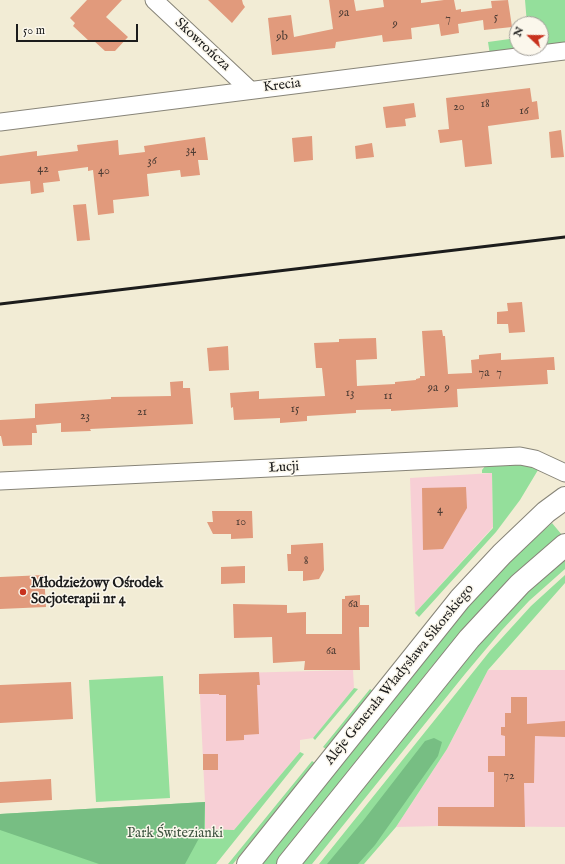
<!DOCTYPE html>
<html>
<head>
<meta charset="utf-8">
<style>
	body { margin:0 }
	#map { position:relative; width:565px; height:864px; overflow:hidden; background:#f2ecd5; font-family:"IM FELL English",serif }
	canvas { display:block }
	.north { position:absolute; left:509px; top:16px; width:40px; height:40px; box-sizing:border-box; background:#fbf7ec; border:1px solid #a29f99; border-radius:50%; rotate:292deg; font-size:11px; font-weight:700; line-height:16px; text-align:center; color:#1c1c1c }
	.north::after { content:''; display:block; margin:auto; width:14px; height:18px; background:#c8321e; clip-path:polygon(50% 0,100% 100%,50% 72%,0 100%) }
	.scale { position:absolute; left:16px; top:24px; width:122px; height:18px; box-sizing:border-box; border:2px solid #1c1c1c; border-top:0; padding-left:5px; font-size:12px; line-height:14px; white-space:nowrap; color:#1c1c1c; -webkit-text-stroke:3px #fbf7ec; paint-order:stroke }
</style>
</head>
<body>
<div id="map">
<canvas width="565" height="864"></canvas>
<div class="north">N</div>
<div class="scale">50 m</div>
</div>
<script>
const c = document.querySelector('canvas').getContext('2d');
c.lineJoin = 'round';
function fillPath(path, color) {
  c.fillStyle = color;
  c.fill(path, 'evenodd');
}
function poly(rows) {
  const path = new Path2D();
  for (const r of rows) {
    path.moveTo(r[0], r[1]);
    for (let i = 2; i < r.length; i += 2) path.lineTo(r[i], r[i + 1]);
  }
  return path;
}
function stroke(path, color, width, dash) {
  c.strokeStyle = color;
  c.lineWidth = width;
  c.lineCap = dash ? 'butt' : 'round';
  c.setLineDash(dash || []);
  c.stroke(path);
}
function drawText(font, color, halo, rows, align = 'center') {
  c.font = font + ' "IM FELL English",serif';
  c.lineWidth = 3;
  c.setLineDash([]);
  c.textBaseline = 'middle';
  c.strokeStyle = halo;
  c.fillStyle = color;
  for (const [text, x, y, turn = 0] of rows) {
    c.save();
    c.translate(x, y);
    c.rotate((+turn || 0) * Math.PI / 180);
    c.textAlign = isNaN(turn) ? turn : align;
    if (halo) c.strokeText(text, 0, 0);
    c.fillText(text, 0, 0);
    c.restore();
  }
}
const built = poly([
	[492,473,493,527,415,613,410,478],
	[353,670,354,688,313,738,300,740,300,752,234,830,204,829,205,802,199,674],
	[488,670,565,670,565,827,438,826,396,827,447,749]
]);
const green = poly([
	[525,0,565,0,565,45,490,55,488,42,517,38,517,48,541,48,541,24,527,24],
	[518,463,533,466,538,470,520,500,496,532,419,617,415,613,493,528,492,473,482,473,482,470,486,465],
	[552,523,562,535,531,560,475,616,429,670,276,864,260,864,465,608,504,566],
	[565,558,565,569,529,601,502,630,465,674,312,864,302,864,476,646,523,596],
	[565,575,565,583,488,670,447,749,396,827,364,864,319,864,490,651,531,606],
	[163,676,170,798,96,802,89,680],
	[354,688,358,689,315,740,313,738],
	[370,689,373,691,326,749,323,747],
	[300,752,304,754,216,864,0,864,0,814,205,802,205,829,234,830],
	[312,761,315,763,253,839,233,864,228,864]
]);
const forest = poly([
	[434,738,442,742,438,756,375,845,358,864,327,864,363,821,425,741],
	[205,802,204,829,185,864,99,864,0,830,0,814]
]);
const building = poly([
	[87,0,122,0,106,17,128,37,115,51,105,51,93,40,89,41,73,26,75,23,70,18],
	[208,0,242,0,243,4,245,7,232,23],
	[329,0,354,0,356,11,384,7,383,0,421,0,421,3,444,0,454,0,456,10,461,9,461,12,492,8,491,1,508,0,512,27,484,30,483,20,458,24,459,33,441,36,439,24,411,28,412,39,383,42,382,35,336,42,335,48,272,55,268,18,291,15,294,37,333,29],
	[530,88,532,102,537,101,539,119,488,126,492,164,465,167,462,140,440,143,438,130,449,129,446,98],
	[414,103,416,117,405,119,406,126,386,128,383,107],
	[561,130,564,157,551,158,549,132],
	[312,136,313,160,294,162,292,138],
	[205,137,208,160,198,160,200,175,181,177,180,170,147,174,149,196,113,200,114,213,98,215,93,170,88,171,88,167,58,171,60,181,43,183,44,192,31,194,30,181,0,184,0,156,37,151,37,156,78,151,77,145,118,140,119,155,145,152,144,146],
	[372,143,374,157,356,159,355,146],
	[86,204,90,240,77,241,73,205],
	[522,302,525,332,509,333,508,324,497,324,497,312,508,311,507,303],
	[442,330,443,336,445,336,448,374,472,373,471,360,479,359,479,355,501,353,501,360,554,357,555,370,547,370,548,384,457,389,458,407,391,411,391,409,356,410,356,413,307,416,307,421,280,423,280,418,234,420,233,407,231,408,230,393,259,391,259,399,325,396,322,368,316,368,314,343,339,342,339,339,376,338,377,359,356,360,357,386,395,384,395,382,416,380,416,379,420,378,420,376,425,376,422,331],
	[228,346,229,370,209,371,207,348],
	[183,381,183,388,190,388,193,424,90,429,91,431,61,432,61,423,36,425,37,433,32,433,32,445,3,446,1,436,0,436,0,420,35,418,35,404,111,399,111,397,171,396,170,382],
	[466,487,467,508,443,549,423,550,422,488],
	[212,511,252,511,253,538,231,539,231,534,213,534,207,522,213,522],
	[323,543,324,570,319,579,303,581,303,571,288,571,287,554,291,554,291,545],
	[245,566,245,583,221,584,221,567],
	[44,575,46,607,0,609,0,577],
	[360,595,360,605,369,605,369,627,359,627,360,670,304,670,305,661,273,663,272,637,234,638,233,604,287,605,287,613,306,612,306,634,342,634,342,599,345,599,345,596],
	[259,672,260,685,257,685,259,734,244,735,244,740,226,741,226,695,219,695,219,694,199,694,199,674],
	[71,682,73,719,0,723,0,685],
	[511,697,527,697,527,724,565,721,565,737,535,736,534,783,524,783,525,827,438,826,438,807,494,807,494,772,488,772,488,756,505,756,505,736,501,735,501,727,505,727,505,713,511,713],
	[203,754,218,754,218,770,203,770],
	[51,779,52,800,0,803,0,782]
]);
const minor = poly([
	[154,0,250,90],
	[0,122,565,51],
	[0,481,520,456,535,459,565,473]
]);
const primary = poly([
	[248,864,460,599,502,554,546,512,565,498],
	[288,864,469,639,520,584,565,545]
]);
const rail = poly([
	[0,304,565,237]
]);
const markers = [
	[23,592,4,"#c8321e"]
];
const numberNames = [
	["9a",344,14],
	["5",496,18],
	["7",448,20],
	["9",395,25],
	["9b",282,38],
	["18",485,105],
	["20",459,108],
	["16",524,112],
	["34",191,151],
	["36",152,162],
	["42",43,170],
	["40",104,172],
	["7a",484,374],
	["7",499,374],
	["9a",433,389],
	["9",447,389],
	["13",350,394],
	["11",388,397],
	["15",295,410],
	["21",142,413],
	["23",85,417],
	["4",440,511],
	["10",241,523],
	["8",306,562],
	["6a",353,605],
	["6a",331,652],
	["72",509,777]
];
const streetNames = [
	["Skowrończa",202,45,43],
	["Krecia",282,86,-7],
	["Łucji",284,468,-3],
	["Aleje Generała Władysława Sikorskiego",400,675,-51]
];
const poiNames = [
	["Młodzieżowy Ośrodek",31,584],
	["Socjoterapii nr 4",31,600]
];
const parkNames = [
	["Park Świtezianki",175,834]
];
fillPath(built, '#f7cfd5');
fillPath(green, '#94df9b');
fillPath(forest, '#77be83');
fillPath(building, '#e19a7c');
stroke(minor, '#878478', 19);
stroke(primary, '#878478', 24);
stroke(minor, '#fff', 17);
stroke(primary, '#fff', 22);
stroke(rail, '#1c1c1c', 3);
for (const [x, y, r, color] of markers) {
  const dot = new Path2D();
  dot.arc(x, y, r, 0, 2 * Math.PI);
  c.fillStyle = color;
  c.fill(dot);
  stroke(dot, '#fbf7ec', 1.5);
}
drawText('12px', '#4d3c34', null, numberNames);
drawText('14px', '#1c1c1c', '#fbf7ec', streetNames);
drawText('bold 14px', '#1c1c1c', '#fbf7ec', poiNames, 'left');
drawText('14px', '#405642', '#fbf7ec', parkNames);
</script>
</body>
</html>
